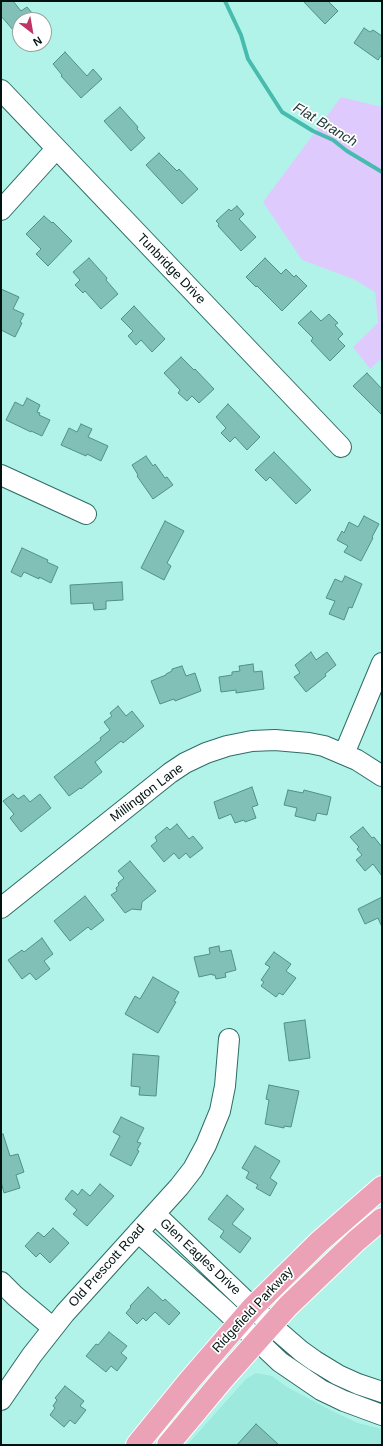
<!DOCTYPE html>
<html>
<head>
<meta charset="utf-8">
<style>
	body { margin:0 }
	#map { position:relative; width:383px; height:1446px; overflow:hidden; background:#b2f3e9; font-family:Arial,sans-serif }
	canvas { display:block }
	.frame { position:absolute; inset:0; border:2px solid #001310; pointer-events:none }
	.north { position:absolute; left:12px; top:12px; width:40px; height:40px; box-sizing:border-box; background:#fff; border:1px solid #99a19f; border-radius:50%; rotate:149deg; font-size:11px; font-weight:700; line-height:16px; text-align:center; color:#001310 }
	.north::after { content:''; display:block; margin:auto; width:14px; height:18px; background:#c03365; clip-path:polygon(50% 0,100% 100%,50% 72%,0 100%) }
</style>
</head>
<body>
<div id="map">
<canvas width="383" height="1446"></canvas>
<div class="frame"></div>
<div class="north">N</div>
</div>
<script>
const c = document.querySelector('canvas').getContext('2d');
c.lineJoin = 'round';
function fillPath(path, color) {
  c.fillStyle = color;
  c.fill(path, 'evenodd');
}
function poly(rows) {
  const path = new Path2D();
  for (const r of rows) {
    path.moveTo(r[0], r[1]);
    for (let i = 2; i < r.length; i += 2) path.lineTo(r[i], r[i + 1]);
  }
  return path;
}
function stroke(path, color, width, dash) {
  c.strokeStyle = color;
  c.lineWidth = width;
  c.lineCap = dash ? 'butt' : 'round';
  c.setLineDash(dash || []);
  c.stroke(path);
}
function drawText(font, color, halo, rows, align = 'center') {
  c.font = font + ' Arial,sans-serif';
  c.lineWidth = 3.5;
  c.setLineDash([]);
  c.textBaseline = 'middle';
  c.strokeStyle = halo;
  c.fillStyle = color;
  for (const [text, x, y, turn = 0] of rows) {
    c.save();
    c.translate(x, y);
    c.rotate((+turn || 0) * Math.PI / 180);
    c.textAlign = isNaN(turn) ? turn : align;
    if (halo) c.strokeText(text, 0, 0);
    c.fillText(text, 0, 0);
    c.restore();
  }
}
const built = poly([
	[256,1373,272,1376,287,1387,334,1412,358,1423,382,1429,382,1445,187,1445,246,1379]
]);
const green = poly([
	[341,97,382,107,382,358,370,369,353,347,378,323,375,292,353,279,302,260,263,202]
]);
const stream = poly([
	[225,1,241,35,248,59,282,112,313,131,333,140,347,151,382,172]
]);
const building = poly([
	[1,1,13,1,21,11,27,7,38,20,20,20,20,38,1,16,1,1],
	[303,1,328,1,338,11,325,24,303,1],
	[364,28,370,32,373,30,382,36,382,54,378,60,354,43,364,28],
	[65,52,87,76,93,69,102,79,81,98,61,76,62,75,53,64,65,52],
	[120,107,138,127,137,129,145,138,131,151,104,121,120,107],
	[159,153,177,171,179,169,198,189,182,204,146,165,159,153],
	[237,206,244,214,239,219,256,237,241,251,218,226,219,224,216,221,229,209,231,211,237,206],
	[44,216,52,223,53,222,72,241,48,266,36,254,41,249,26,234,44,216],
	[89,258,107,278,106,280,118,294,101,309,85,291,83,293,75,285,80,280,73,272,89,258],
	[265,258,281,274,286,269,294,277,296,275,307,286,282,311,257,286,256,287,246,277,265,258],
	[1,289,19,297,13,309,24,314,20,322,22,323,15,337,1,330,1,289],
	[134,306,165,339,152,352,141,340,136,345,128,336,133,331,121,319,134,306],
	[311,311,321,321,329,314,338,323,335,325,343,334,338,339,345,346,330,361,311,341,313,338,298,323,311,311],
	[181,357,194,370,195,369,214,389,199,403,192,396,187,401,178,393,180,390,164,373,181,357],
	[367,373,382,389,382,415,353,386,367,373],
	[27,398,40,405,37,412,40,413,39,415,50,420,42,436,31,431,31,432,6,420,15,402,23,406,27,398],
	[228,404,260,437,247,450,235,437,230,442,221,433,226,428,216,417,228,404],
	[81,424,92,429,88,437,108,446,101,461,87,454,86,456,61,445,69,428,77,432,81,424],
	[274,452,311,490,296,504,270,477,266,481,255,470,274,452],
	[146,456,153,466,155,464,165,478,167,477,173,485,153,499,137,476,138,475,132,465,146,456],
	[364,516,379,524,372,537,373,538,361,561,344,552,348,546,337,540,342,531,344,533,349,522,358,527,364,516],
	[165,521,184,531,167,563,171,566,164,580,141,568,165,521],
	[22,548,48,560,47,562,58,567,51,583,39,577,39,579,24,572,21,577,11,572,22,548],
	[345,576,362,584,352,608,349,607,344,620,329,614,335,601,326,598,335,579,342,582,345,576],
	[122,582,123,600,106,601,106,609,94,610,93,603,71,604,70,585,122,582],
	[311,652,316,660,327,652,336,665,325,674,326,676,306,692,294,677,300,673,295,665,311,652],
	[253,664,254,672,262,671,264,689,236,693,236,690,221,692,219,677,232,675,232,672,240,671,239,666,253,664],
	[182,666,186,676,195,673,201,691,175,701,174,699,160,704,151,681,166,675,166,674,172,671,172,669,182,666],
	[118,706,126,716,132,711,144,726,123,743,121,741,95,762,102,772,81,789,80,788,69,796,54,777,101,740,100,738,110,730,104,722,112,716,110,713,118,706],
	[252,787,258,805,252,807,256,818,245,822,244,820,235,823,231,814,219,819,214,802,252,787],
	[288,790,303,793,304,790,331,797,327,815,317,813,315,821,295,816,297,808,284,805,288,790],
	[13,794,18,799,24,795,30,802,40,794,51,808,21,832,10,818,14,814,3,801,13,794],
	[177,824,189,839,193,836,203,848,190,858,186,853,179,859,174,853,164,862,151,846,157,841,155,837,167,827,170,830,177,824],
	[363,827,372,838,374,837,382,847,382,876,373,864,365,871,356,860,362,855,357,849,359,847,350,837,363,827],
	[130,861,156,891,142,902,141,910,132,909,125,913,111,895,117,891,116,888,119,885,118,883,124,878,118,871,130,861],
	[85,896,104,920,91,930,88,927,70,941,54,921,85,896],
	[382,897,382,927,378,918,365,924,358,909,382,897],
	[42,938,53,954,44,961,50,969,36,980,30,973,22,979,8,960,22,950,24,952,42,938],
	[219,946,220,952,231,950,236,970,225,973,226,977,216,979,215,975,212,975,212,974,199,977,194,957,210,954,209,948,219,946],
	[274,952,291,964,286,971,296,978,283,995,279,993,276,997,261,986,264,982,261,980,270,967,265,964,274,952],
	[153,977,179,992,174,1001,176,1002,158,1033,125,1014,135,996,140,999,153,977],
	[305,1020,310,1058,289,1061,284,1023,305,1020],
	[133,1054,159,1056,156,1096,139,1095,140,1087,131,1086,133,1054],
	[269,1085,299,1091,291,1127,284,1126,284,1128,265,1124,269,1100,266,1099,269,1085],
	[121,1117,144,1128,137,1142,141,1143,137,1150,139,1151,131,1166,110,1155,120,1136,113,1132,121,1117],
	[3,1134,10,1156,18,1154,24,1172,16,1175,20,1188,4,1193,1,1182,1,1135,3,1134],
	[255,1146,280,1161,270,1178,277,1183,270,1196,256,1188,258,1185,246,1178,249,1172,242,1168,255,1146],
	[100,1184,114,1196,87,1226,73,1214,77,1210,65,1199,72,1190,78,1195,82,1189,90,1196,100,1184],
	[227,1195,244,1209,232,1224,251,1238,240,1253,220,1237,224,1231,208,1219,227,1195],
	[53,1228,69,1243,50,1263,40,1253,36,1257,25,1246,38,1232,44,1237,53,1228],
	[148,1287,163,1301,165,1299,180,1313,169,1325,155,1312,146,1321,143,1318,137,1324,126,1313,131,1307,130,1306,148,1287],
	[109,1332,127,1346,121,1353,127,1358,117,1371,111,1366,106,1372,86,1356,96,1344,98,1345,109,1332],
	[65,1386,84,1401,80,1406,86,1410,75,1424,70,1420,64,1427,50,1415,55,1408,53,1406,57,1400,55,1398,65,1386],
	[256,1424,279,1445,237,1445,256,1424]
]);
const minor = poly([
	[1,90,341,447],
	[1,210,56,149],
	[1,475,86,514],
	[344,754,382,663],
	[1,908,170,773,185,763,206,753,227,746,252,741,275,740,309,743,324,746,357,760,382,776],
	[155,1214,271,1325,301,1351,315,1361,338,1375,358,1384,382,1392],
	[138,1232,224,1309,280,1362,321,1390,344,1401,382,1415],
	[1,1282,15,1296,53,1328],
	[1,1400,32,1355,65,1313,179,1187,193,1169,206,1145,220,1111,225,1086,229,1039]
]);
const major = poly([
	[137,1445,189,1381,253,1307,319,1242,382,1187],
	[168,1445,223,1379,288,1306,356,1241,382,1219]
]);
const streetNames = [
	["Tunbridge Drive",171,269,46],
	["Millington Lane",147,793,-37],
	["Glen Eagles Drive",200,1257,43],
	["Old Prescott Road",107,1266,-48],
	["Ridgefield Parkway",253,1310,-47]
];
const waterNames = [
	["Flat Branch",325,125,31]
];
fillPath(built, '#9de9dd');
fillPath(green, '#dfcafd');
stroke(stream, '#47bcae', 4);
fillPath(building, '#80c0b6');
stroke(building, '#509087', 1);
stroke(minor, '#2c6d65', 22);
stroke(major, '#fff', 24);
stroke(minor, '#fff', 20);
stroke(major, '#eba1b6', 22);
drawText('13px', '#001310', '#fff', streetNames);
drawText('italic 14px', '#213b37', '#fff', waterNames);
</script>
</body>
</html>
